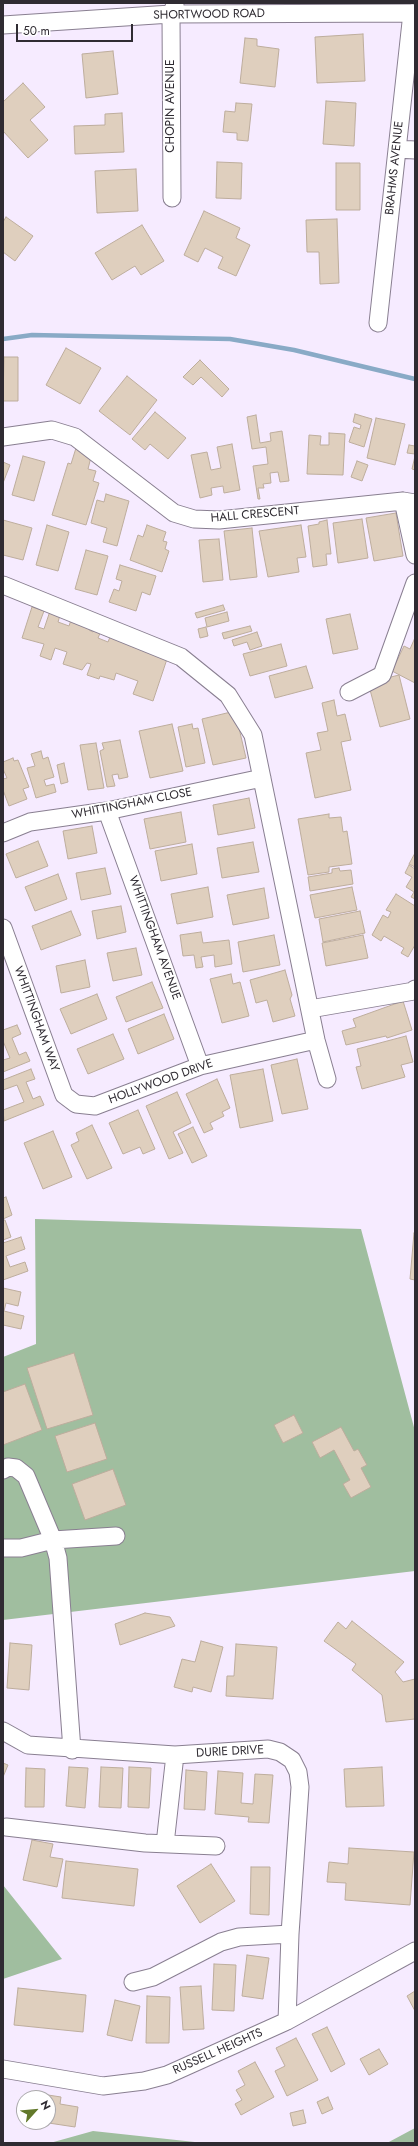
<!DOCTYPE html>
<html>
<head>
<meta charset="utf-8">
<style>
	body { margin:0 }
	#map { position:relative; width:418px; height:2146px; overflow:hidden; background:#f6ebff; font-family:Jost,sans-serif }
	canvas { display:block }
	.frame { position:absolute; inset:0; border:4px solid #2f2b32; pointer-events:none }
	.north { position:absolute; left:16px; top:2090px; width:40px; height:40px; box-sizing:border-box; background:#fff; border:1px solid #acaaad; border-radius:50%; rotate:63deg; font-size:11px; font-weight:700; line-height:16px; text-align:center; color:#2f2b32 }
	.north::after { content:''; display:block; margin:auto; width:14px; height:18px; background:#62792a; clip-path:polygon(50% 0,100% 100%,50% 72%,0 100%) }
	.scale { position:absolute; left:16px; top:24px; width:117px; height:18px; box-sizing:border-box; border:2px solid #2f2b32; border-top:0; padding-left:5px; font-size:12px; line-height:14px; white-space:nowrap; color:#2f2b32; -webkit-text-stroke:3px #fff; paint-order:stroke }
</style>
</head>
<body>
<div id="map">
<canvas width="418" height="2146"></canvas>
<div class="frame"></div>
<div class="north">N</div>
<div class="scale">50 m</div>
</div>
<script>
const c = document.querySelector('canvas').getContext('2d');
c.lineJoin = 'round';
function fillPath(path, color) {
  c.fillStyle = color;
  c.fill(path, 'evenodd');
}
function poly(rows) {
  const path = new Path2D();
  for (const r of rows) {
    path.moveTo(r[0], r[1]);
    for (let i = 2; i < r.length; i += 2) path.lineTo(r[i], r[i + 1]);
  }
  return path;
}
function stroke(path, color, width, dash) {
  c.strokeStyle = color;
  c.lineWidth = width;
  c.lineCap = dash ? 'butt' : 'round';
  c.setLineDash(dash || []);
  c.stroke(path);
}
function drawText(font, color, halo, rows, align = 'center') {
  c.font = font + ' Jost,sans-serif';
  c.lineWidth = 3.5;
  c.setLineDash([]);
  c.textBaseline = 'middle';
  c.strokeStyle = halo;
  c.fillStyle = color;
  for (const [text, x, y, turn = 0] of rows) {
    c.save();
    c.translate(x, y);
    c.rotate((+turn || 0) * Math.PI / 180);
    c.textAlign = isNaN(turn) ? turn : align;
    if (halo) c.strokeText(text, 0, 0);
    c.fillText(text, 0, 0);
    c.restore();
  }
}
const forest = poly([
	[35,1219,361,1229,415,1431,415,1571,3,1620,3,1357,36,1344],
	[3,1885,62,1959,3,1979],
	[415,2128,415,2143,387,2143],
	[93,2131,204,2143,50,2143]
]);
const stream = poly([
	[3,339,32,335,230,339,294,350,415,379]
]);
const building = poly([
	[363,34,365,81,317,83,315,37,363,34],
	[245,38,257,39,257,46,279,49,275,87,240,83,245,38],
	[113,51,118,94,86,98,82,54,113,51],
	[23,83,45,107,30,120,48,140,28,158,3,131,3,102,23,83],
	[326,101,356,103,354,146,323,144,326,101],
	[236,103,252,104,248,141,237,140,237,133,223,132,225,111,235,112,236,103],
	[122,113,124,152,75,154,74,126,105,125,105,114,122,113],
	[217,162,242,163,241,199,216,198,217,162],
	[336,163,360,163,360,210,336,210,336,163],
	[136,169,138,211,97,213,95,171,136,169],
	[204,211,240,228,236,238,250,245,236,276,218,268,223,257,205,248,198,262,184,255,204,211],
	[6,217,33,236,15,261,3,252,3,222,6,217],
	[337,219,339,283,320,284,319,252,307,252,306,220,337,219],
	[142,225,164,261,141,275,135,266,112,280,95,253,142,225],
	[66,348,101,368,80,404,46,385,66,348],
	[4,357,18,357,18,401,3,401,4,357],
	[200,360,229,389,222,397,201,377,193,385,183,377,200,360],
	[127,376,157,400,130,435,99,411,127,376],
	[155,412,186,438,168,459,150,444,145,450,132,439,155,412],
	[355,414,372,419,364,447,349,442,354,427,360,429,361,425,353,422,355,414],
	[256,415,260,443,271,441,270,433,282,431,289,481,280,482,278,472,270,473,271,483,263,484,264,488,258,488,260,499,258,499,253,466,268,464,266,447,252,449,247,417,256,415],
	[376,418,405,424,395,465,367,458,376,418],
	[329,433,345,434,343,475,307,474,309,435,321,436,320,445,329,445,329,433],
	[232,444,240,490,224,493,223,486,211,488,212,495,200,498,191,455,207,452,211,470,221,468,217,447,232,444],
	[409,445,415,446,415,454,407,453,409,445],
	[76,448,92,453,88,469,96,471,93,481,99,483,86,525,52,515,68,463,71,464,76,448],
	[23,456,45,462,34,501,12,495,23,456],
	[415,456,415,470,412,469,415,456],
	[357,461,368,465,362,481,351,477,357,461],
	[3,462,10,465,3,483,3,462],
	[106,494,129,501,117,546,103,542,107,528,91,523,97,500,104,502,106,494],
	[396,513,403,556,374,561,366,518,396,513],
	[362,519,368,558,338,563,333,523,362,519],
	[3,520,32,528,23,560,3,555,3,520],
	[327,520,331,554,326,554,327,565,313,567,308,526,319,524,319,522,327,520],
	[47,525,69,532,58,571,36,565,47,525],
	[147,525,166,532,163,541,167,542,165,549,169,551,162,572,130,560,138,535,143,537,147,525],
	[301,525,306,557,297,558,299,572,268,577,259,531,301,525],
	[252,528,257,577,230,580,224,531,252,528],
	[219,539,223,580,203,582,199,540,219,539],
	[86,550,108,556,97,595,75,589,86,550],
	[120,565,156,576,150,595,142,592,136,611,109,602,114,589,119,591,122,581,116,579,120,565],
	[223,605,225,610,197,618,195,613,223,605],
	[32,607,44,611,38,627,44,629,51,608,61,612,58,622,69,626,72,617,91,624,89,630,93,632,94,628,101,631,98,638,108,642,110,637,168,656,153,701,133,694,138,681,116,673,114,680,100,676,99,679,87,675,91,664,87,663,82,670,63,664,67,652,55,648,51,660,40,656,44,644,22,638,32,607],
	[227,612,229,621,207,627,205,618,227,612],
	[350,614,358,649,333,654,326,619,350,614],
	[250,626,252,631,224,639,222,633,250,626],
	[206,627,208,636,200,638,198,629,206,627],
	[257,632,262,646,250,650,247,642,234,646,232,640,257,632],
	[414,640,415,641,415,683,392,671,404,646,410,649,414,640],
	[281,644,287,666,250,676,243,654,281,644],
	[306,666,313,688,275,698,269,676,306,666],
	[399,675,410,719,380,727,369,686,379,680,399,675],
	[334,700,337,716,345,714,351,740,341,742,351,790,315,798,306,753,321,750,317,733,328,731,322,703,334,700],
	[235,711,246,758,213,765,202,719,235,711],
	[172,724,183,771,150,778,139,731,172,724],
	[192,724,193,729,198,728,205,763,186,767,178,727,192,724],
	[120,740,128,777,119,779,118,774,112,775,115,786,107,787,100,751,104,749,102,743,120,740],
	[96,743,104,788,88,790,80,745,96,743],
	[41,751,43,759,48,757,54,777,44,780,46,786,54,784,56,792,36,798,27,768,35,766,31,754,41,751],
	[13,758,14,761,18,760,29,787,23,789,27,799,9,806,3,790,3,779,7,778,3,769,3,762,13,758],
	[64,763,68,782,61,784,57,765,64,763],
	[249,798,255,828,218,835,213,805,249,798],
	[181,812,186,842,150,849,144,819,181,812],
	[329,814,329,818,341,817,343,832,347,831,352,864,329,867,329,872,308,875,298,819,329,814],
	[92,826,97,853,68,859,63,831,92,826],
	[38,841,48,866,16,878,6,854,38,841],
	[253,842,259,872,222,878,217,848,253,842],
	[192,844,197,874,161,881,155,851,192,844],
	[415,853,415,867,409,864,415,853],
	[409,865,415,869,415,899,411,897,414,892,406,887,412,877,405,873,409,865],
	[105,868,111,894,81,900,76,873,105,868],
	[339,868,340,871,351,870,353,884,310,891,308,877,332,873,332,869,339,868],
	[58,874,67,899,35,911,25,887,58,874],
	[208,887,213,917,177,924,171,894,208,887],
	[352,887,357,910,315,918,310,895,352,887],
	[264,888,269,918,233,925,227,895,264,888],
	[396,894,415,906,415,945,408,957,401,953,404,948,384,936,381,941,372,935,383,915,388,918,391,912,386,910,396,894],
	[121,906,126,932,97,939,92,911,121,906],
	[71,911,81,935,41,950,32,926,71,911],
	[360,911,365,933,323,942,319,919,360,911],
	[201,932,203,943,229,940,232,964,215,967,214,955,201,957,203,967,196,968,194,955,183,956,180,935,201,932],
	[274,935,280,965,243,972,238,942,274,935],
	[363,935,368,958,326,966,322,943,363,935],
	[136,948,142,975,113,981,107,953,136,948],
	[85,960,90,987,61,993,56,966,85,960],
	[285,970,292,995,290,999,295,1016,273,1022,267,1000,256,1003,250,980,285,970],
	[231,974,233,984,240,982,249,1016,222,1023,210,979,231,974],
	[152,982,163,1008,126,1022,116,997,152,982],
	[97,994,107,1019,71,1034,60,1009,97,994],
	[403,1001,412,1030,387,1038,386,1036,346,1045,342,1031,356,1027,353,1019,403,1001],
	[164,1014,174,1039,138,1054,128,1029,164,1014],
	[17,1025,21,1034,12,1038,19,1055,26,1052,30,1061,3,1072,3,1060,10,1058,3,1041,3,1030,17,1025],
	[113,1034,124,1059,88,1074,77,1049,113,1034],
	[406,1036,413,1062,401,1065,405,1077,362,1089,356,1067,361,1066,357,1049,406,1036],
	[297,1059,308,1109,282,1114,271,1065,297,1059],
	[31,1069,35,1079,26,1082,33,1099,40,1096,44,1105,4,1121,3,1110,24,1102,17,1085,3,1090,3,1080,31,1069],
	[263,1069,273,1121,240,1128,230,1075,263,1069],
	[217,1079,230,1108,222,1112,224,1116,210,1123,213,1129,204,1133,186,1094,217,1079],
	[177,1092,191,1123,173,1132,183,1153,169,1159,146,1106,177,1092],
	[138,1110,155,1149,143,1154,140,1147,123,1154,109,1123,138,1110],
	[92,1125,112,1168,87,1179,71,1145,79,1141,76,1133,92,1125],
	[193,1127,207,1156,192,1163,178,1134,193,1127],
	[53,1131,72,1177,43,1189,24,1143,53,1131],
	[6,1197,12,1215,3,1219,3,1198,6,1197],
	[3,1220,5,1220,11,1237,3,1240,3,1220],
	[414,1233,415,1233,415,1280,410,1279,414,1233],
	[21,1237,25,1249,6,1256,10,1267,25,1262,28,1271,3,1280,3,1243,21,1237],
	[3,1288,21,1292,18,1306,6,1303,4,1311,24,1316,21,1329,3,1325,3,1288],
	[74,1353,93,1415,47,1429,27,1368,74,1353],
	[25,1384,42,1430,3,1445,3,1392,25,1384],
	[294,1415,303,1433,283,1443,274,1425,294,1415],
	[95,1423,107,1459,67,1472,55,1436,95,1423],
	[341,1427,354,1451,358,1449,367,1465,361,1468,371,1487,351,1498,343,1484,350,1480,334,1450,320,1458,312,1442,341,1427],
	[113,1469,126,1505,85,1520,72,1484,113,1469],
	[145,1613,170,1617,175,1626,120,1645,115,1624,145,1613],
	[352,1621,404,1662,395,1672,403,1682,415,1679,415,1719,386,1722,382,1695,352,1670,356,1664,324,1641,338,1622,346,1629,352,1621],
	[201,1641,223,1647,211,1692,193,1687,192,1692,174,1687,182,1659,195,1662,201,1641],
	[10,1643,32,1645,29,1690,7,1688,10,1643],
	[236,1644,277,1647,273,1699,226,1696,227,1676,234,1676,236,1644],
	[3,1763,8,1765,3,1777,3,1763],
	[69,1767,88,1768,85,1808,66,1806,69,1767],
	[101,1767,123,1768,121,1808,99,1807,101,1767],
	[129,1767,151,1768,149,1808,128,1807,129,1767],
	[382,1767,384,1806,346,1807,344,1769,382,1767],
	[26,1768,45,1769,44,1807,25,1807,26,1768],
	[186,1770,207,1772,205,1810,184,1809,186,1770],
	[218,1771,243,1773,241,1803,253,1804,255,1774,273,1775,269,1823,248,1822,249,1817,215,1814,218,1771],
	[32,1840,53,1844,50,1857,63,1859,57,1887,23,1880,32,1840],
	[349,1848,414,1852,410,1905,345,1900,346,1883,327,1882,329,1862,348,1864,349,1848],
	[66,1861,138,1869,134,1906,62,1898,66,1861],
	[211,1864,235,1901,200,1923,177,1886,211,1864],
	[251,1867,270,1867,269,1915,250,1914,251,1867],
	[247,1955,269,1958,263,1999,242,1996,247,1955],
	[214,1964,236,1965,234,2011,212,2010,214,1964],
	[201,1986,204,2029,183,2030,180,1987,201,1986],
	[18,1988,86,1995,83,2032,14,2025,18,1988],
	[415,1991,415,2011,407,1996,415,1991],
	[147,1996,170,1997,169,2043,146,2043,147,1996],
	[115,2000,140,2006,132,2041,107,2035,115,2000],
	[327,2027,345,2064,331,2072,312,2034,327,2027],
	[296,2038,318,2080,287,2096,275,2071,285,2066,276,2048,296,2038],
	[379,2049,388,2064,369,2075,360,2059,379,2049],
	[255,2062,274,2097,241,2115,235,2104,242,2100,236,2090,245,2085,238,2071,255,2062],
	[35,2093,61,2097,60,2104,78,2107,75,2127,42,2122,48,2122,48,2098,34,2098,35,2093],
	[328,2097,333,2109,322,2114,317,2102,328,2097],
	[303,2110,306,2123,293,2126,290,2113,303,2110]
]);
const street = poly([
	[3,25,171,14,415,13],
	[397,149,415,150],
	[172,198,171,14,175,5],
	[378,323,412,13],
	[3,437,52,430,75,437,174,513,194,519,219,520,403,501,415,503],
	[403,501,415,555],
	[3,585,181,657,228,695,253,735,316,1040,327,1079],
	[349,692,382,675,415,583],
	[107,811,200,1066],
	[3,833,30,822,107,811,262,778],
	[3,928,64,1095,76,1104,95,1106,200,1066,316,1040],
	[310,1009,414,991,415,989],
	[3,1470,8,1467,16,1468,26,1476,53,1540,58,1558,72,1750],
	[3,1548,21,1548,53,1540,116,1536],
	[3,1731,28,1745,175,1755,268,1749,280,1752,292,1760,298,1772,300,1787,290,1934,287,2021],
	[6,1827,145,1843,216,1846],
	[165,1844,175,1755],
	[133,1982,153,1977,221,1942,239,1937,290,1934],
	[3,2069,103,2086,144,2081,167,2075,287,2021,415,1951]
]);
const streetNames = [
	["SHORTWOOD ROAD",209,15,-1],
	["CHOPIN AVENUE",171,106,-90],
	["BRAHMS AVENUE",395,168,-84],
	["HALL CRESCENT",255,515,-5],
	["WHITTINGHAM CLOSE",132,804,-11],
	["WHITTINGHAM AVENUE",154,938,70],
	["WHITTINGHAM WAY",36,1019,70],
	["HOLLYWOOD DRIVE",161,1082,-20],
	["DURIE DRIVE",230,1752,-3],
	["RUSSELL HEIGHTS",218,2052,-24]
];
fillPath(forest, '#a0be9f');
stroke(stream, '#89aac6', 4.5);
fillPath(building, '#dfcfbe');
stroke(building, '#bdad9d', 1);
stroke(street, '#897f91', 19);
stroke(street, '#fff', 17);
drawText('12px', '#2f2b32', '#fff', streetNames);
</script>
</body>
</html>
